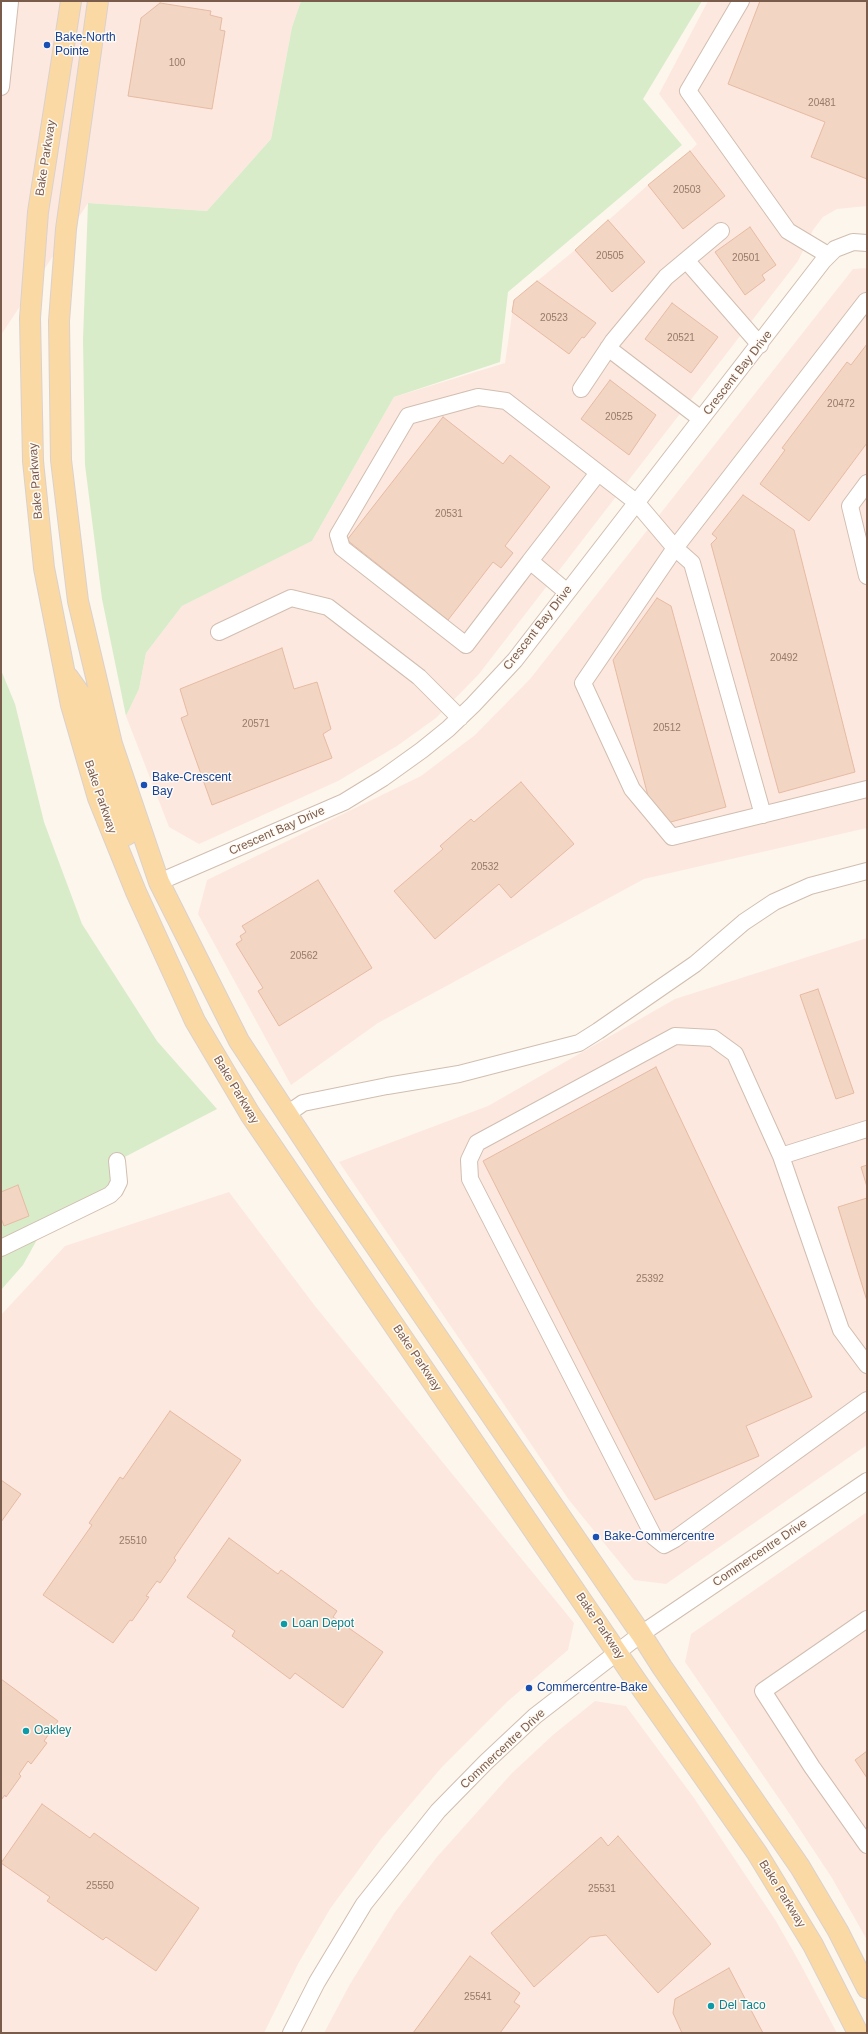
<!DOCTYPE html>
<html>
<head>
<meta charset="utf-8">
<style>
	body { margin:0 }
	#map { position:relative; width:868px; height:2034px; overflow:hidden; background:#fdf6ec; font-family:Helvetica,sans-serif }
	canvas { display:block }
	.frame { position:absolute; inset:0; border:2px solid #7a5c4d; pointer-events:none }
</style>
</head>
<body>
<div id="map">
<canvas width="868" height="2034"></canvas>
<div class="frame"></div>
</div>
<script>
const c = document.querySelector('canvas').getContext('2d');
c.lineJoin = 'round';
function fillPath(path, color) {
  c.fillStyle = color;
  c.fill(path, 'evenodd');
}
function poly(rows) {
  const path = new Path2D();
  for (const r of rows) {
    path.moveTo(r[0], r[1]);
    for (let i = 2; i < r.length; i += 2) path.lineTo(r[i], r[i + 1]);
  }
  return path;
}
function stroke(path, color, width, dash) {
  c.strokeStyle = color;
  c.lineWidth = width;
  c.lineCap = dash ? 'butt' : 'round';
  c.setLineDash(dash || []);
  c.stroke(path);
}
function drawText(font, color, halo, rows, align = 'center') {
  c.font = font + ' Helvetica,sans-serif';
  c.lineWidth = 3;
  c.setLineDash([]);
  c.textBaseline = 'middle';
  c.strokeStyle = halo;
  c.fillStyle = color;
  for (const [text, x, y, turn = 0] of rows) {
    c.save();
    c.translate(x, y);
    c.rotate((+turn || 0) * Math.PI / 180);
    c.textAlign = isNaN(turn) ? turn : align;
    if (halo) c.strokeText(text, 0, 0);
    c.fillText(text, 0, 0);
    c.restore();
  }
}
const commercial = poly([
	[1,1,301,1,292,27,271,139,207,211,88,203,1,335],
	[708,1,867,1,867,206,837,209,823,217,813,230,798,261,479,674,436,718,397,746,338,781,199,844,169,827,126,716,139,689,146,653,182,606,312,541,394,397,505,363,514,300,575,250,648,185,690,151,697,144,659,94],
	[867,268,867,828,644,879,378,1023,291,1085,198,914,207,880,421,776,475,735,530,679,853,269],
	[867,938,867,1445,666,1584,634,1580,569,1500,339,1162,488,1106,675,999],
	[229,1192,315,1306,574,1623,568,1650,508,1701,442,1767,381,1839,330,1909,298,1964,264,2033,1,2033,1,1315,65,1246],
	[867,1512,867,1940,832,1878,791,1816,685,1662,691,1634],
	[595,1701,626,1706,694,1798,776,1921,801,1965,837,2033,324,2033,350,1984,395,1912,436,1858,512,1773,554,1734]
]);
const green = poly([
	[301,1,702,1,643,99,682,145,508,292,500,362,394,397,312,541,182,606,146,653,139,689,126,716,102,599,85,465,83,339,88,203,207,211,271,139,292,27],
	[1,670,15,704,44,822,82,924,157,1041,217,1109,117,1161,119,1182,44,1227,23,1265,1,1290]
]);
const building = poly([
	[760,1,867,1,867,179,811,157,825,122,728,84,760,1],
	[160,3,211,11,210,15,222,18,220,30,225,31,212,109,128,96,141,18,160,3],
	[690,151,725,196,683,229,648,185,690,151],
	[608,220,645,262,612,292,575,250,608,220],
	[750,227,776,265,762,275,765,280,745,295,715,252,750,227],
	[537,281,596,323,584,338,582,337,569,354,512,312,514,300,537,281],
	[672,303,718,337,691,373,645,339,672,303],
	[867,344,867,443,809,521,760,484,785,450,782,448,847,362,851,365,867,344],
	[610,380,656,415,629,455,581,419,610,380],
	[443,417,503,464,510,455,550,487,505,546,513,553,501,568,493,562,448,620,347,540,443,417],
	[743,495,794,530,855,772,779,793,711,544,717,538,712,534,743,495],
	[657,598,671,606,726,807,667,823,648,796,613,660,657,598],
	[282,648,294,689,317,682,331,729,323,734,332,758,212,805,181,718,188,715,180,689,282,648],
	[521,782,574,844,511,898,499,884,435,939,394,891,443,849,440,846,471,819,474,822,521,782],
	[318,880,372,968,279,1026,258,991,263,988,236,944,242,940,240,936,246,932,242,926,318,880],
	[818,989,854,1093,836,1099,800,995,818,989],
	[656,1067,812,1397,746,1426,759,1456,655,1500,483,1161,656,1067],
	[867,1165,867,1187,861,1167,867,1165],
	[18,1185,29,1216,4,1226,1,1218,1,1192,18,1185],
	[867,1198,867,1301,838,1207,867,1198],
	[170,1411,241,1460,174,1558,176,1560,160,1583,157,1581,146,1596,149,1597,132,1621,130,1620,113,1643,43,1595,92,1525,89,1523,120,1477,123,1479,170,1411],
	[1,1480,21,1494,1,1522,1,1480],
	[229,1538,278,1574,281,1570,337,1611,333,1617,383,1652,343,1708,295,1673,290,1679,232,1636,235,1631,187,1597,229,1538],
	[1,1679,58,1721,44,1741,47,1743,31,1764,28,1761,19,1774,21,1776,6,1797,5,1795,1,1800,1,1679],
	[867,1751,867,1778,855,1760,867,1751],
	[42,1804,90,1838,94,1833,199,1908,156,1971,106,1937,103,1940,47,1901,50,1897,1,1863,42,1804],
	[618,1836,711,1944,658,1993,606,1935,590,1937,534,1987,491,1933,601,1837,608,1846,618,1836],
	[470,1956,520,1993,514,2002,520,2006,500,2033,413,2033,470,1956],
	[729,1968,763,2033,682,2033,673,2013,675,1999,729,1968]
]);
const minor = poly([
	[1,1,10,2,1,87],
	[741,1,688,91,788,231,828,255],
	[686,260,760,345],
	[867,302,866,301,675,548,583,683,632,789,672,837,867,789],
	[608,348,701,419],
	[581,389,613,341,666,277,721,231],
	[867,483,850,506,867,576],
	[530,561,466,645,342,548,338,535,408,416,478,397,506,401,636,502,675,548,692,563,763,815],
	[567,592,530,561,598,473],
	[219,632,291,598,328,607,419,677,460,718],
	[159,882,344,802,383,778,422,750,448,729,473,705,515,660,823,261,835,249,853,242,867,243],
	[287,1114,303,1103,387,1086,459,1074,579,1043,598,1031,695,964,744,922,774,902,810,886,867,871],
	[781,1156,867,1129],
	[1,1248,110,1195,115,1190,119,1182,117,1161],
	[867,1365,841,1330,781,1156,735,1054,713,1038,675,1036,477,1143,469,1160,470,1179,654,1537,664,1545,675,1539,867,1400],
	[867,1619,763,1691,812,1767,867,1845],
	[291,2033,317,1982,364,1904,438,1811,486,1762,535,1716,641,1634,867,1481]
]);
const major = poly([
	[71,1,38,212,30,318,33,461,44,568,71,705,98,798,136,892,195,1021,250,1114,635,1679,757,1853,813,1945,858,2033],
	[98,1,66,229,59,321,61,460,78,601,112,744,159,882,239,1041,337,1190,641,1634,662,1667,800,1867,838,1931,867,1988],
	[68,677,86,702,107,781,127,835]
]);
const markers = [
	[47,45,4,"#1a4fb4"],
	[144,785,4,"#1a4fb4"],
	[596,1537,4,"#1a4fb4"],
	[284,1624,4,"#0f9aa8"],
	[529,1688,4,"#1a4fb4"],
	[26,1731,4,"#0f9aa8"],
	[711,2006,4,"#0f9aa8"]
];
const numberNames = [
	["100",177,63],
	["20481",822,103],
	["20503",687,190],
	["20505",610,256],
	["20501",746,258],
	["20523",554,318],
	["20521",681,338],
	["20472",841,404],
	["20525",619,417],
	["20531",449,514],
	["20492",784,658],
	["20571",256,724],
	["20512",667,728],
	["20532",485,867],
	["20562",304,956],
	["25392",650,1279],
	["25510",133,1541],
	["25550",100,1886],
	["25531",602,1889],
	["25541",478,1997]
];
const transitNames = [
	["Bake-North",55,38],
	["Pointe",55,52],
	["Bake-Crescent",152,778],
	["Bay",152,792],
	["Bake-Commercentre",604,1537],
	["Commercentre-Bake",537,1688]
];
const streetNames = [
	["Bake Parkway",46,158,-81],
	["Crescent Bay Drive",738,373,-52],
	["Bake Parkway",36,481,-94],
	["Crescent Bay Drive",538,628,-52],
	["Bake Parkway",100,797,71],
	["Crescent Bay Drive",277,831,-24],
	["Bake Parkway",236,1090,59],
	["Bake Parkway",417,1358,56],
	["Commercentre Drive",760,1553,-34],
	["Bake Parkway",600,1626,56],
	["Commercentre Drive",503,1749,-43],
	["Bake Parkway",782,1894,58]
];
const cultureNames = [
	["Loan Depot",292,1624],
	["Oakley",34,1731],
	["Del Taco",719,2006]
];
fillPath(commercial, '#fde8e0');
fillPath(green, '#d8ecc9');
fillPath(building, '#f3d5c3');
stroke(building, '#e6bba3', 1);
stroke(minor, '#d1beb0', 18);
stroke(major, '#dad1cd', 22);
stroke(minor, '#fff', 16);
stroke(major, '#fbd9a5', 20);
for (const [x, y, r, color] of markers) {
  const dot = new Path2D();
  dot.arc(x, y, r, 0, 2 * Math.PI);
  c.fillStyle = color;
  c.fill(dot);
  stroke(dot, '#fffaf3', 1.5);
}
drawText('10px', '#987a6a', null, numberNames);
drawText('12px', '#164399', '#fffaf3', transitNames, 'left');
drawText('12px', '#7a5c4d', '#fffaf3', streetNames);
drawText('12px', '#0d838f', '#fffaf3', cultureNames, 'left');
</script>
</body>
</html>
